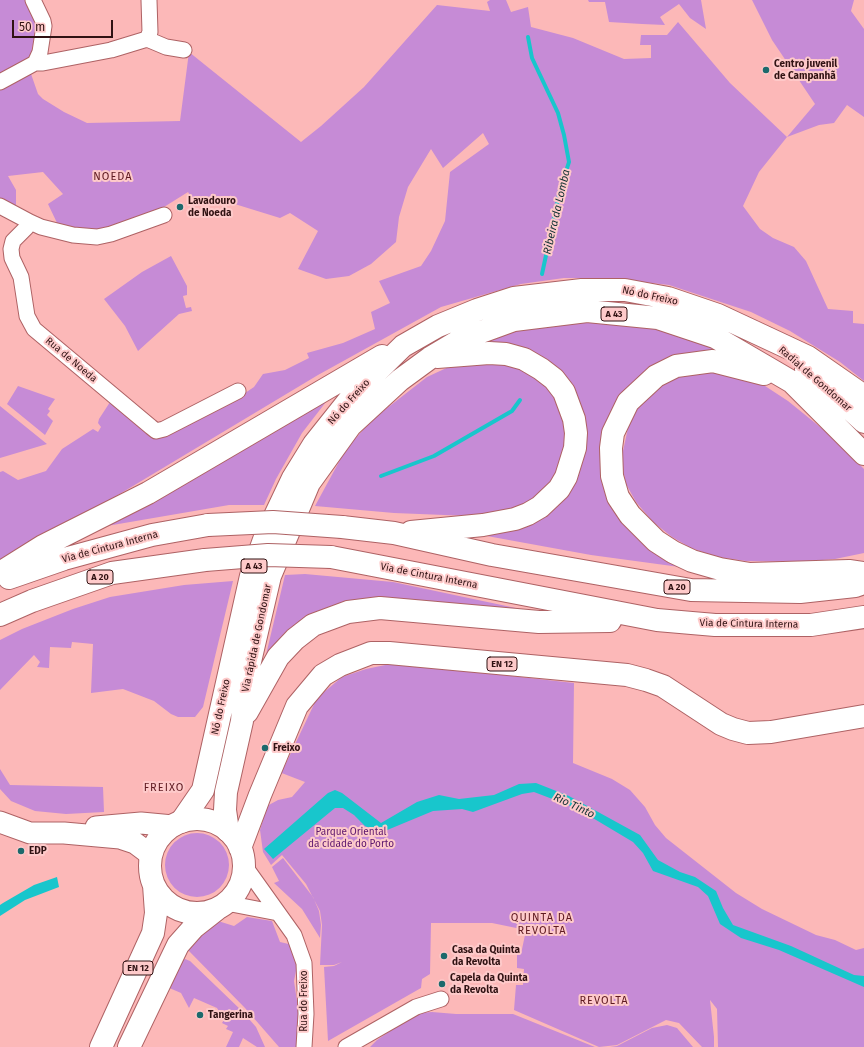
<!DOCTYPE html>
<html>
<head>
<meta charset="utf-8">
<style>
	body { margin:0 }
	#map { position:relative; width:864px; height:1047px; overflow:hidden; background:#fcb8b8; font-family:"Fira Sans",sans-serif }
	canvas { display:block }
	.scale { position:absolute; left:12px; top:20px; width:101px; height:18px; box-sizing:border-box; border:2px solid #301213; border-top:0; padding-left:5px; font-size:12px; line-height:14px; white-space:nowrap; color:#301213; -webkit-text-stroke:3px #fecaca; paint-order:stroke }
</style>
</head>
<body>
<div id="map">
<canvas width="864" height="1047"></canvas>
<div class="scale">50 m</div>
</div>
<script>
const c = document.querySelector('canvas').getContext('2d');
c.lineJoin = 'round';
function fillPath(path, color) {
  c.fillStyle = color;
  c.fill(path, 'evenodd');
}
function poly(rows) {
  const path = new Path2D();
  for (const r of rows) {
    if (r.length === 3) {
      path.moveTo(r[0] + r[2], r[1]);
      path.arc(r[0], r[1], r[2], 0, 2 * Math.PI);
      continue;
    }
    path.moveTo(r[0], r[1]);
    for (let i = 2; i < r.length; i += 2) path.lineTo(r[i], r[i + 1]);
  }
  return path;
}
function stroke(path, color, width, dash) {
  c.strokeStyle = color;
  c.lineWidth = width;
  c.lineCap = dash ? 'butt' : 'round';
  c.setLineDash(dash || []);
  c.stroke(path);
}
function drawText(font, color, halo, rows, align = 'center') {
  c.font = font + ' "Fira Sans",sans-serif';
  c.lineWidth = 4;
  c.setLineDash([]);
  c.textBaseline = 'middle';
  c.strokeStyle = halo;
  c.fillStyle = color;
  for (const [text, x, y, turn = 0] of rows) {
    c.save();
    c.translate(x, y);
    c.rotate((+turn || 0) * Math.PI / 180);
    c.textAlign = isNaN(turn) ? turn : align;
    if (halo) c.strokeText(text, 0, 0);
    c.fillText(text, 0, 0);
    c.restore();
  }
}
const green = poly([
	[0,0,28,0,37,21,30,62,0,77],
	[490,0,506,0,511,12,528,7,531,27,573,38,624,59,651,58,651,45,640,45,641,35,667,35,678,22,730,83,787,137,815,104,772,40,752,0,854,0,851,11,864,29,864,117,847,105,834,123,819,125,787,137,759,172,743,206,760,229,773,238,794,247,806,261,828,309,853,311,853,323,864,324,864,381,840,362,790,331,751,312,669,285,608,278,564,278,521,284,441,307,318,375,68,525,0,560,0,472,3,471,18,480,46,471,62,449,93,429,98,432,101,427,98,423,99,419,112,399,154,434,245,393,254,387,263,374,285,370,309,358,307,353,343,343,375,329,371,312,390,303,379,281,421,266,431,251,445,221,450,172,489,144,483,133,443,168,431,149,408,187,399,217,396,242,371,264,349,276,326,279,298,269,318,231,290,213,280,218,225,201,209,202,197,206,188,192,164,207,133,221,89,232,58,225,48,204,63,194,43,172,8,176,16,190,16,206,0,200,0,87,30,71,38,94,43,99,64,112,87,123,180,121,189,52,301,142,321,126,364,87,437,5,490,11,487,2],
	[588,0,701,0,706,29,690,18,679,4,660,17,665,25,642,24,609,22,605,2,589,2],
	[171,256,187,286,187,295,183,296,186,308,191,307,192,311,179,314,138,351,125,326,104,299,142,272],
	[568,321,622,322,687,333,725,354,632,387,613,497,709,571,591,555,465,532,566,489,570,390,482,343,506,333],
	[510,361,543,379,561,404,568,439,558,474,542,494,516,510,470,516,394,513,315,506,346,449,373,419,427,377,455,364],
	[697,368,762,384,788,401,830,435,864,469,864,553,835,559,797,562,746,561,717,557,691,548,672,537,653,522,636,502,626,484,623,470,623,451,628,428,638,406,655,388],
	[18,386,55,399,48,409,50,411,47,415,53,421,45,435,7,404],
	[329,398,302,433,276,479,264,505,229,505,101,527],
	[0,406,47,444,0,458],
	[305,574,393,582,530,611,383,599,265,659,285,575],
	[233,581,203,707,195,717,178,717,171,714,154,701,123,689,91,693,93,644,72,642,71,648,50,647,49,668,37,667,40,662,34,655,0,690,0,640,22,629,73,609,110,597,184,585],
	[395,663,574,683,573,763,612,779,630,790,645,807,655,825,666,838,736,893,762,909,816,935,835,940,856,950,864,948,864,1047,718,1047,717,1009,710,1000,714,1037,714,1047,702,1047,679,1023,666,1020,617,1045,599,1047,514,1010,516,985,523,985,524,969,517,968,517,954,521,954,526,930,492,923,431,923,430,974,422,979,421,988,328,1041,324,967,334,966,342,962,334,965,320,965,322,925,320,911,306,884,282,855,271,865,263,852,260,830,267,806,278,800,292,797,305,782,279,772,282,771,289,757,317,698,342,677,366,669],
	[0,769,10,785,103,787,104,812,66,814,35,811,11,801,0,789],
	[197,865,32],
	[283,858,313,897,319,911,321,925,320,938,302,909,274,883,279,881,272,867],
	[247,917,272,921,280,942,293,945,298,961,294,981,299,1015,299,1047,279,1047,245,1008,188,950,193,935,218,921,234,926],
	[185,959,190,961,242,1011,256,1027,265,1047,257,1047,243,1038,239,1047,226,1047,233,1032,226,1029,228,1026,222,1023,224,1020,217,1008,194,998,189,1008,181,993,167,987,182,960],
	[432,1012,456,1014,513,1014,595,1047,370,1047,377,1040,409,1018,419,1013],
	[667,1025,677,1028,693,1047,610,1047,617,1046,652,1028]
]);
const water = poly([
	[536,783,569,796,640,835,658,860,680,872,695,877,716,891,723,908,733,925,791,946,854,975,864,976,864,987,779,950,741,938,720,924,708,896,698,887,653,871,643,853,633,842,576,808,534,792,522,794,473,812,462,809,433,811,380,833,365,826,354,815,343,808,335,808,273,859,264,849,328,793,335,790,342,793,381,823,417,802,439,795,459,799,494,795,519,784],
	[57,877,59,887,25,900,0,916,0,905,3,903,34,885]
]);
const stream = poly([
	[528,37,532,58,558,113,564,135,569,162,560,190,542,274],
	[381,476,434,456,512,411,520,400]
]);
const street = poly([
	[33,0,43,21,44,26,40,52,35,63],
	[147,39,166,47,184,50],
	[0,82,35,63,43,63,111,50,147,39,150,32,149,0],
	[0,206,30,222,26,228,13,241,11,249,12,258,21,277,27,316,34,329,151,427,156,431,164,429,238,391],
	[30,222,41,227,73,235,97,237,111,234,164,215],
	[244,865,294,935,304,963,306,1014,304,1047],
	[226,903,278,913],
	[346,1047,416,1007,441,999]
]);
const secondary = poly([
	[0,822,30,833,64,833,120,838,135,843,151,855],
	[96,827,141,823,173,826]
]);
const primary = poly([
	[197,866,47],
	[240,848,260,795,297,706,323,675,340,665,371,653,389,653,627,675,646,680,663,686,721,724,733,729,748,733,771,732,864,716],
	[101,1047,153,933,156,913,154,885],
	[129,1047,178,945,194,927,217,909]
]);
const highway = poly([
	[806,369,864,422],
	[764,374,713,361,676,366,656,376,628,402,613,433,611,448,612,476,618,497,630,515,656,541,673,552,692,561,720,569,750,574,849,571,864,573],
	[342,527,394,533,492,555,691,590,800,592,855,586,864,583],
	[411,532,483,525,515,519,528,514,540,507,559,489,566,477,575,448,576,433,574,419,564,392,554,379,541,369,524,359,506,354,489,353,437,357],
	[331,557,657,620,715,625,811,625,864,617],
	[0,573,43,546,148,493,382,356],
	[9,578,64,559,152,535,208,525],
	[0,615,32,601,112,573,205,560],
	[247,712,278,657,295,639,313,625,348,612,380,608,539,622,610,621],
	[181,822,203,790,251,576,265,537,293,478,314,444,353,395,403,346,438,326,477,310,514,298,582,290,625,290,668,298,718,315,808,357,864,396],
	[228,831,225,810,226,792,242,721,245,683,270,576,309,483,350,426,400,380,430,358,462,339,514,320,587,311,658,318,715,337,792,382,864,454]
]);
const highwayBridge = poly([
	[208,525,273,522,342,527],
	[205,560,268,555,331,557]
]);
const markers = [
	[766,70,4,"#1c696c"],
	[180,207,4,"#1c696c"],
	[265,748,4,"#1c696c"],
	[21,851,4,"#1c696c"],
	[444,956,4,"#1c696c"],
	[442,984,4,"#1c696c"],
	[200,1015,4,"#1c696c"]
];
const shields = [
	[614,314,26],
	[254,566,26],
	[100,577,26],
	[677,587,26],
	[502,664,30],
	[138,968,30]
];
const shieldNames = [
	["A 43",614,314],
	["A 43",254,566],
	["A 20",100,577],
	["A 20",677,587],
	["EN 12",502,664],
	["EN 12",138,968]
];
const poiNames = [
	["Centro juvenil",774,64],
	["de Campanhã",774,76],
	["Lavadouro",188,201],
	["de Noeda",188,213],
	["Freixo",273,748],
	["EDP",29,851],
	["Casa da Quinta",452,950],
	["da Revolta",452,962],
	["Capela da Quinta",450,978],
	["da Revolta",450,990],
	["Tangerina",208,1015]
];
const streetNames = [
	["Nó do Freixo",650,296,12],
	["Rua de Noeda",71,360,40],
	["Radial de Gondomar",815,379,41],
	["Nó do Freixo",349,402,-48],
	["Via de Cintura Interna",110,547,-15],
	["Via de Cintura Interna",429,576,11],
	["Via de Cintura Interna",749,624,1],
	["Via rápida de Gondomar",257,638,-78],
	["Nó do Freixo",221,707,-78],
	["Rua do Freixo",304,1001,-90]
];
const parkNames = [
	["Parque Oriental",351,832],
	["da cidade do Porto",351,844]
];
const neighbourhoodNames = [
	["NOEDA",113,177],
	["FREIXO",164,788],
	["QUINTA DA",542,918],
	["REVOLTA",542,931],
	["REVOLTA",604,1001]
];
const waterNames = [
	["Ribeira da Lomba",557,212,-77],
	["Rio Tinto",574,806,25]
];
fillPath(green, '#c68bd6');
fillPath(water, '#18c6cc');
stroke(stream, '#18c6cc', 4);
stroke(street, '#ae6264', 17);
stroke(secondary, '#ae6264', 23);
stroke(primary, '#ae6264', 24);
stroke(highway, '#ae6264', 24);
stroke(street, '#fff', 15);
stroke(secondary, '#fff', 21);
stroke(primary, '#fff', 22);
stroke(highway, '#fff', 22);
stroke(highwayBridge, '#ae6264', 24, []);
stroke(highwayBridge, '#fff', 22);
for (const [x, y, r, color] of markers) {
  const dot = new Path2D();
  dot.arc(x, y, r, 0, 2 * Math.PI);
  c.fillStyle = color;
  c.fill(dot);
  stroke(dot, '#fecaca', 1.5);
}
for (const [x, y, w] of shields) {
  const box = new Path2D();
  box.roundRect(x - w / 2, y - 7, w, 14, 3);
  c.fillStyle = '#fecaca';
  c.fill(box);
  stroke(box, '#301213', 1);
}
drawText('bold 9px', '#301213', null, shieldNames);
drawText('bold 10px', '#301213', '#fecaca', poiNames, 'left');
drawText('10px', '#301213', '#fecaca', streetNames);
drawText('10px', '#5c156d', '#fecaca', parkNames);
c.letterSpacing = '1px';
drawText('11px', '#5f1a21', '#fecaca', neighbourhoodNames);
c.letterSpacing = '0px';
drawText('italic 11px', '#123233', '#fecaca', waterNames);
</script>
</body>
</html>
